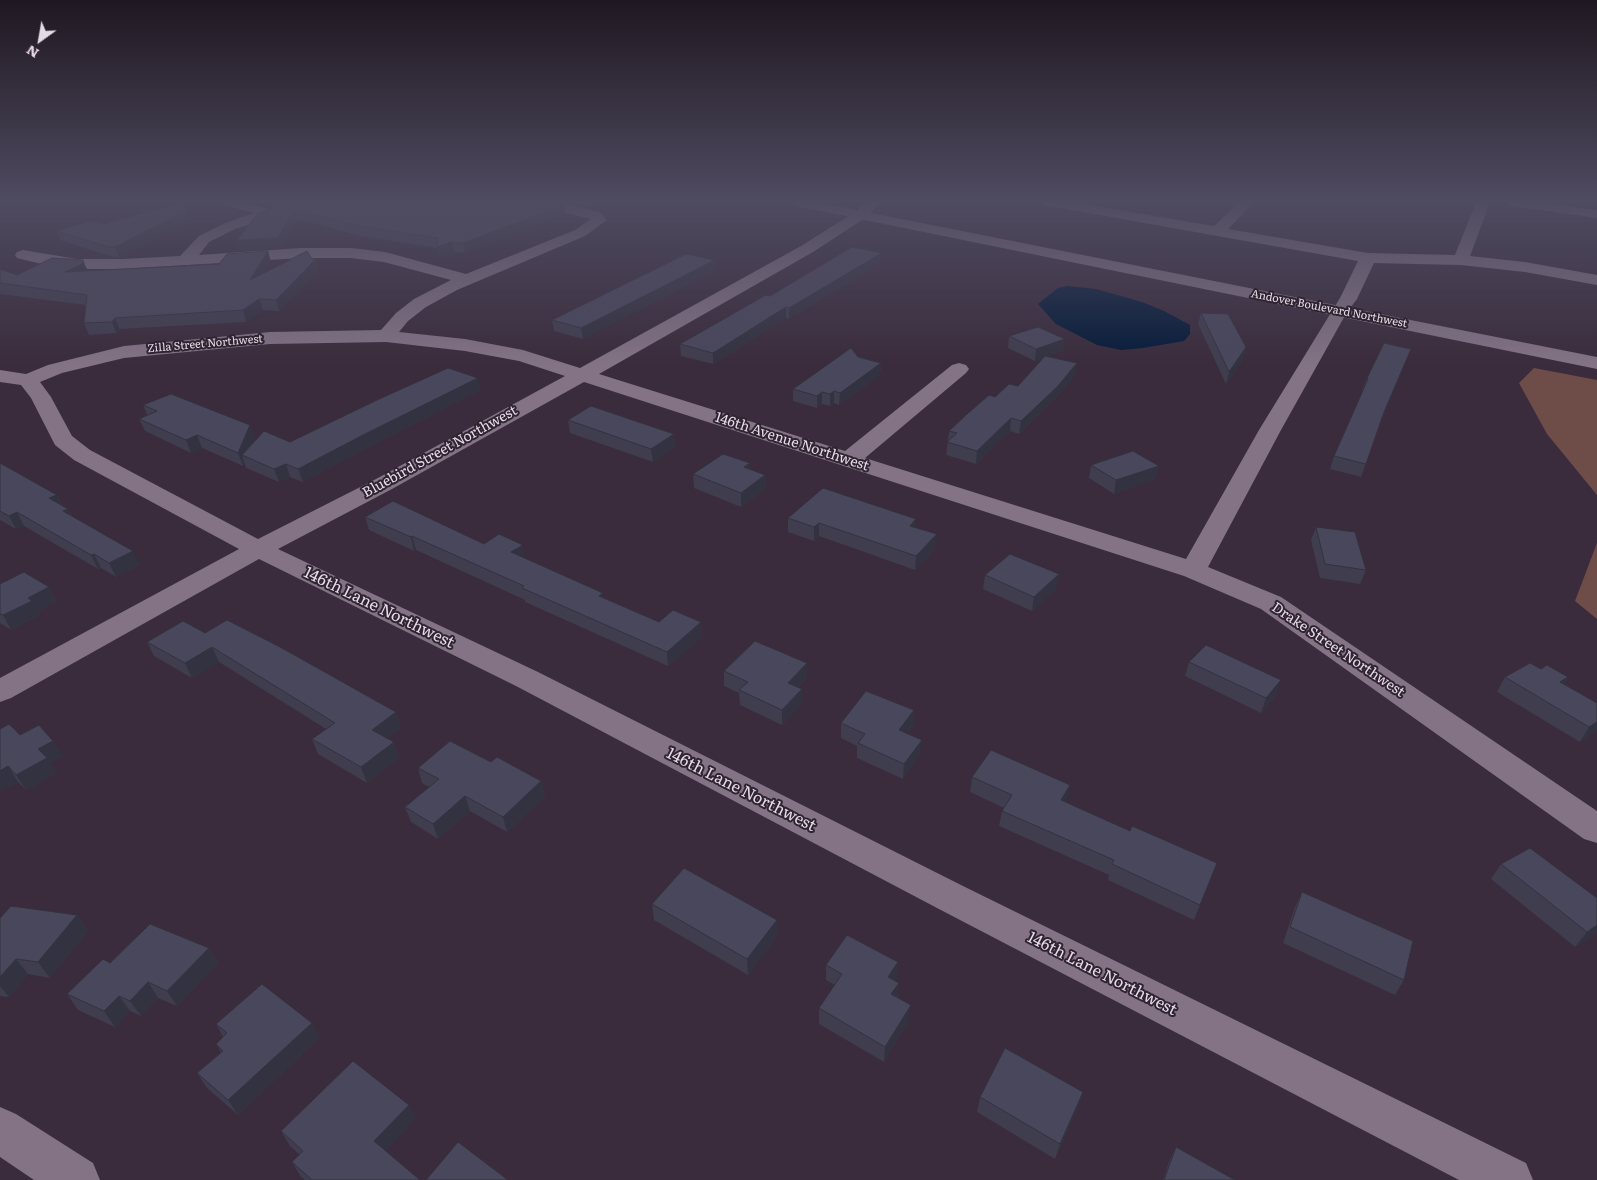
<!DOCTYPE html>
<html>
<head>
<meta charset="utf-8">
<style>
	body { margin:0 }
	#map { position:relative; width:1597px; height:1180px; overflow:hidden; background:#3a2c3c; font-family:Literata,serif }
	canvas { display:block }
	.north { position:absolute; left:15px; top:15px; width:50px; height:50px; -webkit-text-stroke:4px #302332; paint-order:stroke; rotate:212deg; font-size:14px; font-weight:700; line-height:20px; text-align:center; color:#e4dbe5 }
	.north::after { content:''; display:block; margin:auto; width:18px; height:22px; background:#e4dbe5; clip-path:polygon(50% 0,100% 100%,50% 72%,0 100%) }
</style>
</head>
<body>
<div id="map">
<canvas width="1597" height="1180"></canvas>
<div class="north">N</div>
</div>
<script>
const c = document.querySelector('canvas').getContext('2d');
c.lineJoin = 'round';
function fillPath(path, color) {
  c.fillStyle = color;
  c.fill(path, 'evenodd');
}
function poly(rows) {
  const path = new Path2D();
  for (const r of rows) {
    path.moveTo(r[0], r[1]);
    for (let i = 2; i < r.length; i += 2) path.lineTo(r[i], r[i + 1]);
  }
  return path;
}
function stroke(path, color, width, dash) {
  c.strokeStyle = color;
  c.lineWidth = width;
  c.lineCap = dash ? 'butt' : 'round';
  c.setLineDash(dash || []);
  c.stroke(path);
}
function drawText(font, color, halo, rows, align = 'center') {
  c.font = font + ' Literata,serif';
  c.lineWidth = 4;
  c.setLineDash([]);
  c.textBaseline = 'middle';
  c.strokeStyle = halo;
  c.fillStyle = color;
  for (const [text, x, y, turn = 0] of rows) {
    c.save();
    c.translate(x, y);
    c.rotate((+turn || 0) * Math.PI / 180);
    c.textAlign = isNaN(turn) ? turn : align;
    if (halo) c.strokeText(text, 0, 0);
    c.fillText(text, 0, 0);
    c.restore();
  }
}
const green = poly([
	[1534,368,1597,380,1597,495,1547,434,1519,383],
	[1597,543,1597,619,1575,601]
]);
const water = poly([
	[1068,286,1096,289,1142,302,1164,311,1190,325,1190,334,1184,341,1143,348,1121,350,1097,345,1056,324,1038,304,1058,288]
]);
const street = poly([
	[222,202,244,202,269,209,290,202,311,202,309,205,235,229,209,242,199,255,301,248,351,248,385,252,466,274,575,230,591,219,536,205,534,202,558,202,600,212,607,220,585,236,457,290,426,307,408,321,399,332,465,339,523,350,580,368,801,246,855,212,866,202,881,202,865,218,813,252,599,374,845,451,952,365,959,363,966,365,969,369,966,373,865,458,1186,559,1259,430,1340,298,1358,261,1049,206,1044,205,1042,202,1072,202,1214,226,1239,202,1254,202,1228,229,1368,253,1455,255,1476,202,1490,202,1470,256,1525,262,1597,275,1597,285,1525,272,1461,265,1374,263,1357,299,1347,312,1281,430,1208,567,1281,597,1597,811,1597,843,1584,839,1261,609,1184,576,584,382,392,489,278,549,538,672,963,886,1526,1163,1533,1180,1459,1180,937,908,516,686,259,559,11,698,0,702,0,678,239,549,74,460,55,445,31,398,21,385,0,382,0,370,26,374,48,365,124,346,270,332,381,330,396,313,414,299,451,280,384,262,351,258,301,258,123,269,77,269,50,266,17,258,15,255,17,252,23,250,77,259,123,259,180,256,199,236,225,223,254,213,224,205,222,202],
	[386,342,465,351,519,361,565,376,376,479,258,539,90,450,72,436,51,397,40,382,62,373,124,358,270,344,386,342],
	[1505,202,1540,202,1597,210,1597,218,1512,206,1505,202],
	[0,1107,16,1114,93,1163,100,1180,34,1180,0,1157,0,1107]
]);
const secondary = poly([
	[789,202,816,202,1597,357,1597,369,796,206,789,202]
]);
const wall = poly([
	[292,202,565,214,465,253,454,252,439,257,437,248,360,236,298,219,280,248,240,250,237,240],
	[565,202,598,202,585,207],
	[190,221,119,257,113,257,60,240,56,231,104,224],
	[715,260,716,270,583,339,554,331,552,320],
	[271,262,264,272,319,270,279,311,263,310,246,322,120,329,116,333,89,335,84,323,86,305,0,294,0,269,17,275],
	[881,263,789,319,786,318,713,364,681,356,680,344,770,296],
	[1201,313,1243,359,1226,384,1198,324],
	[1009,336,1063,351,1047,356,1077,363,1075,375,1056,398,1019,434,1010,431,976,464,946,455,949,431,995,397,1018,386,1043,358,1035,361,1008,348],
	[858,357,881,363,880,375,839,405,834,403,830,406,822,404,817,408,793,401,793,389],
	[1406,361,1381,422,1361,477,1330,469,1334,456,1363,391,1362,390,1367,378],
	[481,390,369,447,303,482,290,477,279,482,246,468,244,462,243,466,202,448,191,453,145,431,139,419,147,415,143,405,255,438,253,442,290,442],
	[568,420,674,434,675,447,653,462,570,433],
	[0,463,57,495,62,505,68,509,72,516,140,565,116,577,101,568,98,569,24,526,16,529,0,520],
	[750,463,750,469,765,475,766,488,741,507,694,488,693,474],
	[1091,465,1159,466,1155,479,1114,494,1089,478],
	[365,517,484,544,525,559,604,598,659,622,701,622,702,637,668,666,525,602,525,600,416,550,414,551,369,530],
	[788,518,916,528,935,548,915,570,819,536,814,541,788,532],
	[1316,527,1366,570,1360,584,1320,578,1311,540],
	[1059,574,1056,588,1032,611,983,589,985,575],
	[0,584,49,587,57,602,38,611,40,615,11,630,0,623],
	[205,633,396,712,401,728,386,738,394,742,399,758,367,783,318,754,312,739,326,729,219,662,192,678,154,656,147,642],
	[1189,662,1276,695,1261,713,1185,676],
	[807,663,807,678,798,688,802,689,802,704,782,725,740,705,739,693,724,686,724,671],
	[1541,669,1568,677,1564,684,1597,703,1597,730,1580,742,1497,692,1505,677],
	[914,710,913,726,907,734,920,755,903,779,857,758,857,746,841,738,841,723],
	[20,735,63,756,50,763,56,774,26,790,18,782,0,791],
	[491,762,541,781,545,797,507,832,470,811,438,839,411,822,405,807,429,787,422,783,418,768],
	[972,777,1070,785,1066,802,1211,879,1194,920,1108,880,1109,875,999,826,1002,811,1004,808,970,792],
	[1501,864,1597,898,1597,933,1575,947,1491,879],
	[1302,892,1404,980,1395,995,1283,943,1295,907],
	[652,904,777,936,748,975,654,920],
	[77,915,88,931,50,978,28,974,9,997,0,996,0,918],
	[209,948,218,963,177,1006,158,998,141,1016,130,1011,115,1027,78,1010,67,994,110,963],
	[826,965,897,977,895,980,898,997,909,1020,884,1062,819,1024,819,1008,835,985,826,980],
	[312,1023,319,1038,238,1115,207,1088,197,1073,221,1052,216,1044,223,1037,216,1024],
	[1083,1092,1078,1107,1055,1159,977,1112,980,1097],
	[409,1105,415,1119,385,1151,420,1180,305,1180,301,1177,292,1162,300,1155,290,1146,281,1131],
	[1176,1147,1235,1180,1163,1180,1169,1162]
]);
const shadedWall = poly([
	[272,202,285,202,273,206],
	[585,202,598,202,585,207],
	[564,205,565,214,465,253,463,243],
	[295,210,298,219,280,248,240,250,237,240],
	[186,211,190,221,119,257,115,247],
	[452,242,454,252,439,257,437,247],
	[268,251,271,262,253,290,250,280],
	[882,253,881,263,789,319,789,308],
	[316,259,319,270,279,311,276,300],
	[715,260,716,270,583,339,581,328],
	[84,263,89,273,65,272],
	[259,299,263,310,246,322,243,310],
	[786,307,786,318,713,364,713,353],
	[115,318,120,329,116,333,112,322],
	[1065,339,1063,351,1035,361,1036,349],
	[1246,347,1243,359,1226,384,1229,372],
	[1411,349,1406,361,1380,424,1384,412],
	[881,363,880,375,839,405,840,393],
	[1077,363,1075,375,1056,398,1019,434,1021,421],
	[478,378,481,390,369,447,303,482,298,469,365,434],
	[834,391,834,403,830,406,830,394],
	[822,392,822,404,817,408,817,396],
	[1011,418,1010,431,976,464,977,451],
	[250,425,255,438,247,457,242,455,244,462,243,466,238,453],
	[674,434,675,447,653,462,651,449],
	[197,435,202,448,191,453,186,440],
	[750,463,750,476,744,467],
	[286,464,290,477,279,482,274,469],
	[1159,466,1155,479,1114,494,1116,480],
	[765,475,766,488,741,507,741,493],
	[57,495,63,508,49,498],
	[68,509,75,523,63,511],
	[17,512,24,526,16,529,9,516],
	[916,519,915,532,910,526],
	[819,523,819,536,814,541,814,527],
	[937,534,935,548,915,570,916,556],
	[412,536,416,550,414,551,411,537],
	[523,545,525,559,511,552],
	[133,551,140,565,116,577,109,563],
	[94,554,101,568,98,569,91,555],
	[1059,574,1056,588,1032,611,1034,597],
	[49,587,57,602,38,611,40,615,11,630,3,615,28,598],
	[701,622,702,637,668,666,667,652],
	[212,647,219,662,192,678,185,663],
	[807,663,807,678,788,698,788,683],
	[1568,677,1559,692,1560,682],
	[1281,680,1276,695,1261,713,1266,698],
	[802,689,802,704,782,725,782,710],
	[914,710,913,726,898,746,899,730],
	[396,712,401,728,377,745,372,730],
	[1597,722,1597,730,1580,742,1589,727],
	[922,740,920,755,903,779,904,764],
	[53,741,63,756,50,763,56,774,26,790,16,775,38,749],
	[394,742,399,758,367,783,361,767],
	[8,766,18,782,0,791,0,771],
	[541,781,545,797,507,832,503,817],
	[1070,785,1067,800,1058,815,1061,800],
	[465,796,470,811,438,839,433,824],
	[1217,863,1211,879,1194,920,1200,905],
	[77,915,88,931,50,978,38,962],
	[777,920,777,936,748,975,747,959],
	[1597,925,1597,933,1575,947,1587,932],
	[209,948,218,963,177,1006,167,991],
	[16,959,28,974,9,997,0,986,0,977],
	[898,962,897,977,887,992,888,977],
	[148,982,158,998,141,1016,130,1001],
	[899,983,897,998,891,994],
	[119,996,130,1011,115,1027,104,1011],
	[911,1005,909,1020,884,1062,885,1047],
	[312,1023,319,1038,238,1115,228,1100],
	[1083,1092,1078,1107,1055,1159,1060,1144],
	[409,1105,415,1119,381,1156,374,1141]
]);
const building = poly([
	[183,202,186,211,115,247,109,247,56,231,91,221,104,224,183,202],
	[292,202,551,202,564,205,463,243,452,242,437,247,438,238,358,226,295,210,277,238,237,240,258,213,292,202],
	[852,247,882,253,789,308,786,307,713,353,680,344,766,295,770,296,852,247],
	[268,251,250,280,307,251,312,259,316,259,276,300,259,299,243,310,115,318,112,322,84,323,87,295,0,283,0,269,17,275,52,258,83,260,84,263,65,272,219,264,227,254,268,251],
	[686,254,715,260,581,328,552,320,686,254],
	[1201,313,1228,314,1246,347,1229,372,1201,313],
	[1038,327,1065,339,1036,349,1009,336,1038,327],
	[1384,343,1411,349,1384,412,1366,464,1334,456,1368,379,1367,378,1384,343],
	[851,348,858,357,881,363,840,393,834,391,830,394,822,392,817,396,793,389,851,348],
	[1045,356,1077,363,1058,386,1021,421,1011,418,977,451,947,442,957,433,949,431,966,415,989,395,995,397,1009,384,1018,386,1045,356],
	[448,368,478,378,365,434,298,469,286,464,274,469,242,455,264,431,290,442,377,400,448,368],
	[171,394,250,425,238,453,197,435,186,440,139,419,157,411,143,405,171,394],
	[591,406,674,434,651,449,568,420,591,406],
	[1133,451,1159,466,1116,480,1091,465,1133,451],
	[723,454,750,463,744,467,765,475,741,493,693,474,723,454],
	[0,463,57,495,49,498,68,509,63,511,133,551,109,563,94,554,91,555,17,512,9,516,0,511,0,463],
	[823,488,916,519,910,526,937,534,916,556,819,523,814,527,788,518,823,488],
	[393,501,484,544,499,534,523,545,511,552,603,593,599,596,659,622,673,610,701,622,667,652,522,588,524,586,412,536,411,537,365,517,393,501],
	[1316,527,1355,532,1366,570,1325,564,1316,527],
	[1010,554,1059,574,1034,597,985,575,1010,554],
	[24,572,49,587,28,598,32,601,3,615,0,614,0,584,24,572],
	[227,620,280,647,396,712,372,730,394,742,361,767,312,739,335,723,212,647,185,663,147,642,183,621,205,633,227,620],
	[755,641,807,663,788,683,802,689,782,710,739,690,748,682,724,671,755,641],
	[1206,645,1281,680,1266,698,1189,662,1206,645],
	[1530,663,1541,669,1547,665,1568,677,1560,682,1597,703,1597,722,1589,727,1505,677,1530,663],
	[866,691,914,710,899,730,922,740,904,764,858,743,865,734,841,723,866,691],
	[9,724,20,735,39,725,53,741,38,749,47,758,16,775,8,766,0,771,0,729,9,724],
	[450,741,491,762,497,757,541,781,503,817,465,796,433,824,405,807,439,779,418,768,450,741],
	[991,750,1070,785,1061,800,1130,831,1132,826,1217,863,1200,905,1112,864,1114,860,1002,811,1012,795,972,777,991,750],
	[1530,848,1597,898,1597,925,1587,932,1501,864,1530,848],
	[684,868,777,920,747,959,652,904,684,868],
	[1302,892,1413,941,1404,980,1290,927,1302,892],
	[11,906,77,915,38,962,16,959,0,977,0,918,11,906],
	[150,924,209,948,167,991,148,982,130,1001,119,996,104,1011,67,994,103,959,110,963,150,924],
	[847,935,898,962,888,977,899,983,891,994,911,1005,885,1047,819,1008,842,974,826,965,847,935],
	[262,984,312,1023,228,1100,197,1073,223,1051,216,1044,227,1033,216,1024,262,984],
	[1005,1048,1083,1092,1060,1144,980,1097,1005,1048],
	[353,1061,409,1105,374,1141,420,1180,312,1180,292,1162,303,1151,281,1131,353,1061],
	[458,1142,508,1180,426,1180,458,1142],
	[1176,1147,1235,1180,1164,1180,1176,1147]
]);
const farStreetnames = [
	["Andover Boulevard Northwest",1329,309,11],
	["Zilla Street Northwest",205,344,-5]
];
const streetNames = [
	["146th Avenue Northwest",792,442,18],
	["Bluebird Street Northwest",440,452,-29],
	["Drake Street Northwest",1338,650,34]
];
const nearStreetnames = [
	["146th Lane Northwest",379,608,26],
	["146th Lane Northwest",741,790,27],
	["146th Lane Northwest",1102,974,27]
];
fillPath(green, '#6e4d49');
fillPath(water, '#051b39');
fillPath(street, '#837385');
fillPath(secondary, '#837385');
fillPath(wall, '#3f3d4e');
fillPath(shadedWall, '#333240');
fillPath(building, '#49475b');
stroke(building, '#333240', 1);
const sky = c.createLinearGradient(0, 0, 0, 367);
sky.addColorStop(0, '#201821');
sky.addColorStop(0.55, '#4f4b61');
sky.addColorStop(1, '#4f4b6100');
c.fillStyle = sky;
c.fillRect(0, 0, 1597, 367);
drawText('11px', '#e4dbe5', '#302332', farStreetnames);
drawText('14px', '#e4dbe5', '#302332', streetNames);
drawText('16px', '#e4dbe5', '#302332', nearStreetnames);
</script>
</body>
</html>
